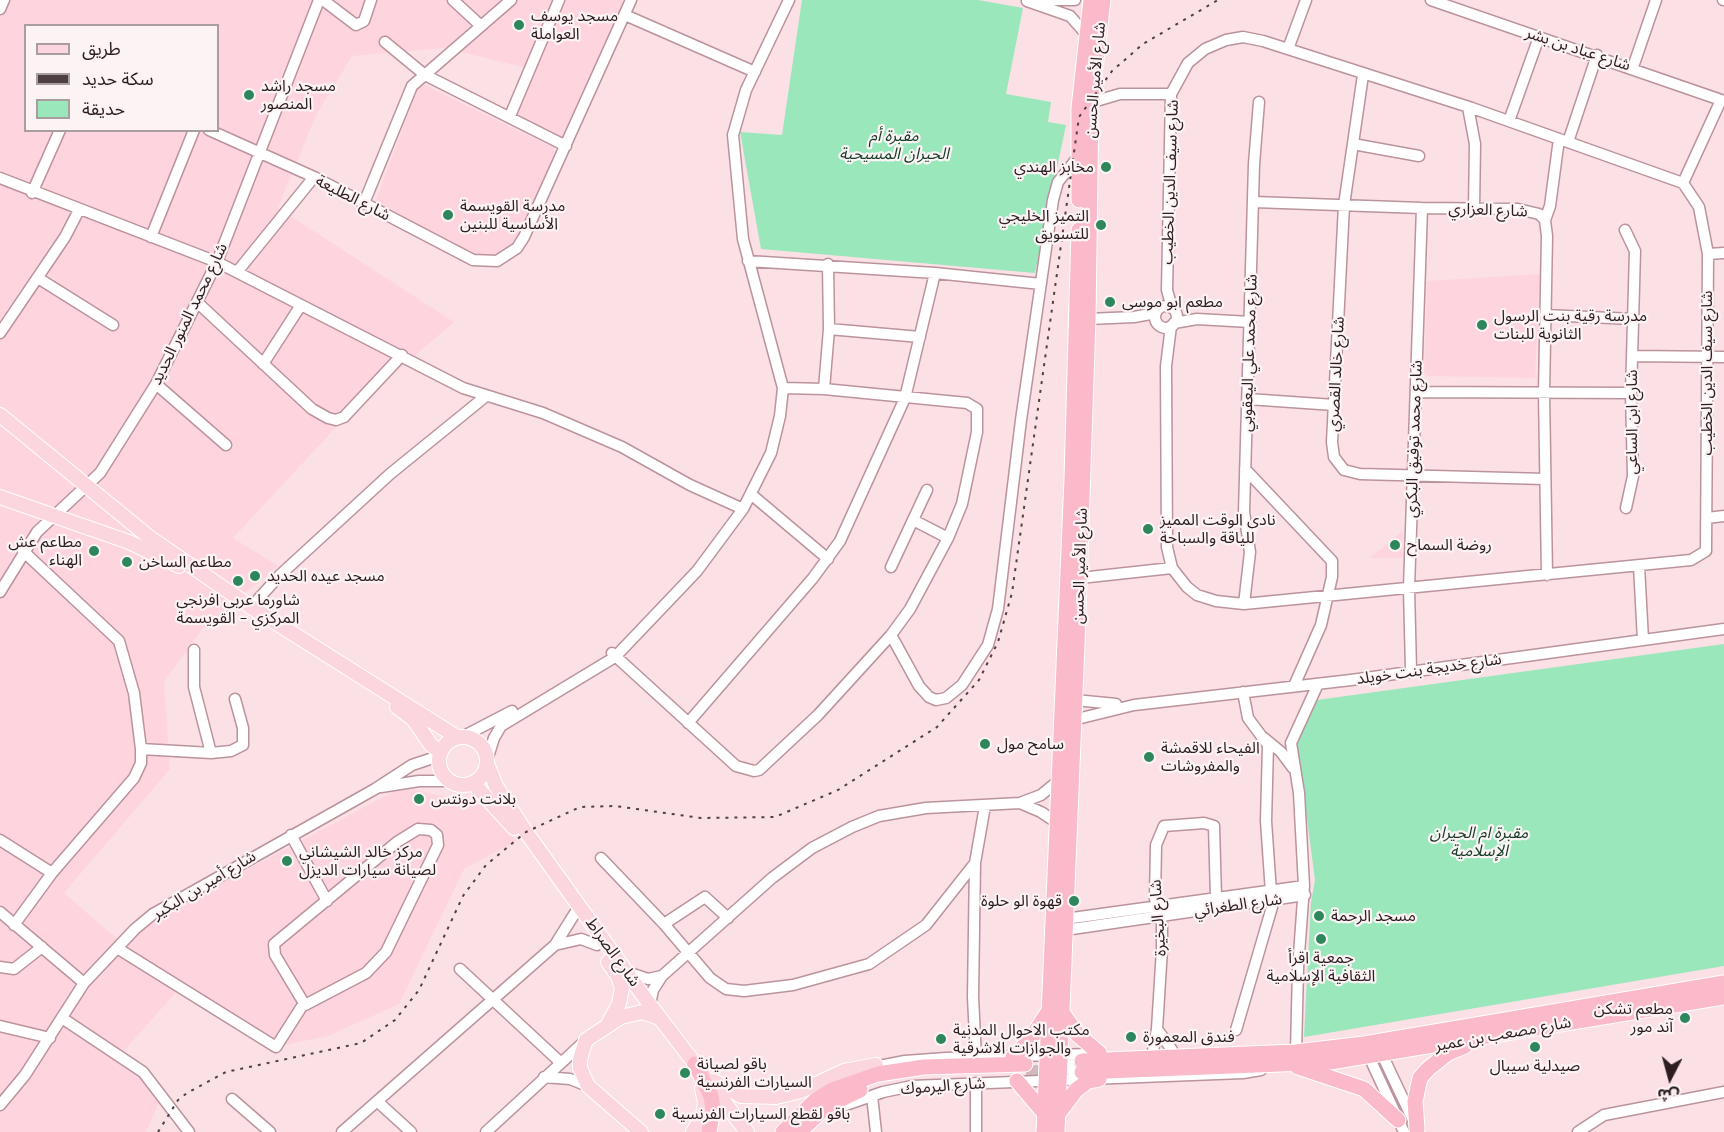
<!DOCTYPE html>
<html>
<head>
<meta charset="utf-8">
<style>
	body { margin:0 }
	#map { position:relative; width:1724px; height:1132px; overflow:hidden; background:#fbe0e6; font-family:"Playfair Display","Noto Sans Arabic",serif }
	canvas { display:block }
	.legend { position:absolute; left:24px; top:24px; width:195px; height:108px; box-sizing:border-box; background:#fcf3f5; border:2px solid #a99da0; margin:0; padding:8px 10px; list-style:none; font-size:18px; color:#2c1d20 }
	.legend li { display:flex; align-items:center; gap:12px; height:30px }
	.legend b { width:30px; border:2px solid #a99da0 }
	.north { position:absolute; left:1640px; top:1048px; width:60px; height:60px; -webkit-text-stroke:4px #fcf3f5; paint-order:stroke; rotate:186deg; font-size:16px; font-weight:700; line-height:24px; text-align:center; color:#2c1d20 }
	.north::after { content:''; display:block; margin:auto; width:21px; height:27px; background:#2c1d20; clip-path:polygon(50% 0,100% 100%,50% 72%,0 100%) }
</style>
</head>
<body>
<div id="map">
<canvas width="1724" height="1132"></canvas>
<ul class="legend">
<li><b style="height:8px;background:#fcd6df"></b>طريق</li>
<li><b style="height:8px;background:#503f42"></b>سكة حديد</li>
<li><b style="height:16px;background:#99e7ba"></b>حديقة</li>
</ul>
<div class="north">ش</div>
</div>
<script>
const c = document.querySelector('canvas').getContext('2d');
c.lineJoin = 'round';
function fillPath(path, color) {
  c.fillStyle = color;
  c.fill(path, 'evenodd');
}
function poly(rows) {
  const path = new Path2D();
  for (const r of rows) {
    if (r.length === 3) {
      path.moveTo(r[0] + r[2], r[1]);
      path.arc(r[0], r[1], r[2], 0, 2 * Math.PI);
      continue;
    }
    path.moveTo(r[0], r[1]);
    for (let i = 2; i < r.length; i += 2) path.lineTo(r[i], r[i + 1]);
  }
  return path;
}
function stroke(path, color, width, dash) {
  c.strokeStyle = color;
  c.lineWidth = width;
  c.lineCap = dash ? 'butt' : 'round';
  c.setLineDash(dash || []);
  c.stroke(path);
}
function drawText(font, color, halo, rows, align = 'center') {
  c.font = font + ' "Playfair Display","Noto Sans Arabic",serif';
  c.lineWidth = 4.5;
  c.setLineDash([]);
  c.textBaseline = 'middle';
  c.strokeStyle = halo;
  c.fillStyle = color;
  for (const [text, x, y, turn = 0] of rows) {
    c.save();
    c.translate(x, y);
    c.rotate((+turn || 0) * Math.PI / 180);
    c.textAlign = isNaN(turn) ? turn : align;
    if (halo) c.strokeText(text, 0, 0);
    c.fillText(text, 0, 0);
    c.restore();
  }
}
const built = poly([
	[0,0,634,0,569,146,512,117,530,69,445,48,352,56,316,115,278,208,454,322,354,408,233,538,278,566,203,628,164,682,170,769,64,893,117,939,402,787,488,807,516,841,464,869,399,1004,328,1036,279,1046,179,989,122,1053,160,1100,146,1132,0,1132],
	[26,26,218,26,218,130,26,130],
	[425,85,554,148,555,155,515,246,496,257,476,257,375,203,417,89],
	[1540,274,1535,378,1427,376,1424,373,1427,281],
	[1403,531,1402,558,1370,558]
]);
const green = poly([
	[802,0,978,0,1023,8,1006,94,1051,102,1048,122,1066,125,1035,273,761,249,740,132,782,135],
	[1724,644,1724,966,1304,1037,1311,902,1315,880,1297,742,1317,700]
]);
const highwayTunnel = poly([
	[1026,1073,1059,1072]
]);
const minor = poly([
	[323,0,356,25,364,21,371,0],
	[453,0,480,25],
	[1037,0,1075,0],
	[1431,0,1724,101],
	[1723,0,1724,0],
	[1027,1,1070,16,1086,34],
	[0,9,4,0],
	[625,15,755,72],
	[385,42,425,75,566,146],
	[1288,49,1306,0],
	[1633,67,1656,0],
	[1363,75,1344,205,1332,442,1334,457,1344,470,1360,474,1545,479],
	[1086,104,1120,94,1171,94],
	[1468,107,1475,144,1474,209],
	[510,116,559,0],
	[1509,121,1539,37],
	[209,130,314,177,473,260,497,261,517,248,524,237,631,0],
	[1568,142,1597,55],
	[1353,144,1419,156],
	[0,178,217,262,463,388,543,413,622,447,690,485,743,509],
	[1683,183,1721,100],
	[32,193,60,130],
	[1254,202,1422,208,1518,209,1539,214,1545,220,1547,236,1544,393,1547,575],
	[364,203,412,86,511,0],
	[1545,220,1550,206,1559,139],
	[1625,230,1635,251,1631,393,1633,476,1626,508],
	[151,237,194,130],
	[1708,254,1724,253],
	[748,261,935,273,1041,284],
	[237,272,314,177],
	[38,278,113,325],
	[198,303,312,409,328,418,336,420,344,417,402,355],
	[1166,317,11],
	[1545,315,1633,319],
	[1088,319,1134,317,1156,313],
	[1174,323,1197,319,1250,322],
	[1171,326,1166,366,1167,547,1172,568,1187,587,1197,595,1216,601,1244,604,1691,560,1706,551,1708,254,1699,207,1683,183,1472,108,1263,41,1243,37,1226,40,1205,49,1188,63,1171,94,1167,290,1172,308],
	[829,329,920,337],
	[0,333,65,237,79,210],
	[1632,356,1724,357],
	[263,364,301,305],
	[156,384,226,445],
	[824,389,829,329,828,264],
	[1416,392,1631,393],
	[1248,399,1334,405],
	[1245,469,1332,561,1332,577,1321,625,1294,686],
	[752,495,828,559],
	[1707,518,1724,516],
	[913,520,948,538],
	[1639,566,1643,640],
	[891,567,927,490],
	[1080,578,1172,568],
	[0,592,37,532,100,473,156,384,217,262,319,0],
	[1244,604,1250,552,1244,512,1254,164,1259,102],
	[251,607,280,575,390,474,486,396],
	[891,635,919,686,929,697,936,700,946,698,962,685,988,645,998,609,1021,420,1053,200,1058,182,1078,157],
	[612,653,736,766,754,771,759,770,818,715,891,635,910,609,948,538,962,504,977,432,977,409,967,403,824,389,783,388],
	[1411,670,1409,588,1422,208],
	[1075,700,1116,704],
	[1073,720,1134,705,1351,680,1724,629],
	[688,723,813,578,840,541,905,398,935,273],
	[464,736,512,711],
	[1264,738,1281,752,1293,768],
	[141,749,211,753,194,687,194,650],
	[211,753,231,751,243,745,243,728,235,699],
	[488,757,494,738,501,726,615,657,697,571,743,509,771,453,780,416,783,388,743,239,733,135,746,90,789,0],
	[381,787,419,781,449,781],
	[1020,803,1041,812,1056,822],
	[418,829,431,830,437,835,438,845,386,952,366,973,305,1005,275,955,274,944,397,842,418,829],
	[291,835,327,901],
	[0,840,52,873],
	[601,858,664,924,710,978,726,989,744,991,793,985,869,964,926,925,975,863],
	[0,912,84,983],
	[1065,919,1304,886],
	[664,924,705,897,728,918],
	[14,925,52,873,134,778,141,763,141,749,134,693,119,641,23,551],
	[1065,930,1305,895],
	[555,945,581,939,597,945],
	[117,948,276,1047,304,1003],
	[0,967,14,969,42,947],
	[460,969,560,1062],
	[627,972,648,979,662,976],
	[650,1005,653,990,662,976,772,878,812,848,852,827,879,816,926,808,1020,803,1041,795,1058,781],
	[62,1018,143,1072,189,1132],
	[0,1026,50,1038],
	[1157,1029,1172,1050],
	[1236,1030,1272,907,1266,821,1268,745,1248,718,1243,692],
	[1379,1048,1413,1120],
	[1366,1050,1404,1132],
	[1153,1051,1157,1029,1162,949,1162,924,1155,899,1156,845,1164,826,1204,823,1214,826,1216,898],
	[1296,1052,1298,968,1304,886,1299,793,1291,743,1318,684],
	[976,1058,973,997,975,863,985,806],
	[869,1068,905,1061,946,1058,1090,1054],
	[544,1077,570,1079,588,1086],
	[1076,1079,1069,1065,1071,1060,1077,1055],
	[976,1083,976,1132],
	[872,1096,876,1132],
	[232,1099,270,1132],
	[378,1102,411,1132],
	[0,1105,25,1075,84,983,135,929,153,914,375,789,412,765,439,756],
	[837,1108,883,1092,912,1086,1243,1073,1261,1070],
	[342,1132,555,945,575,913],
	[486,1132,586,1040],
	[1578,1132,1604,1115,1724,1092]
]);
const major = poly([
	[0,415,149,537,251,607,457,737],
	[0,497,129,542,179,566],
	[397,707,413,719,431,745,440,752],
	[463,761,24],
	[488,766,496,786,526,832,650,1005,747,1132],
	[473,783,514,828],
	[608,1024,619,1004,622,988,618,976,608,962],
	[714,1081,741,1096,776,1097,801,1091,844,1071,876,1065],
	[641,1132,588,1086,580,1068,580,1059,586,1040,621,1017,642,1012,660,1018],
	[693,1132,703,1116,705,1102,702,1089]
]);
const highway = poly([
	[1079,200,1079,108,1091,0],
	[1060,1010,1078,1035,1099,1053],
	[1013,1057,1030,1040,1048,1012],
	[1082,1061,1296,1052,1364,1044,1724,983],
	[695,1064,711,1096,713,1109,709,1132],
	[1298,1067,1364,1089,1398,1120],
	[1082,1072,1330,1062,1724,997],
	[1017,1081,1045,1114],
	[1058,1114,1076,1090,1088,1081,1099,1079],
	[1417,1129,1415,1101,1420,1078,1428,1069,1448,1053,1465,1046],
	[783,1132,816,1100,832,1090,878,1074,924,1067,1025,1064],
	[799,1132,827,1106,860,1090],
	[1044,1132,1072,479,1079,230],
	[1057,1132,1077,643,1088,319,1091,102,1103,0]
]);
const rail = poly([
	[158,1132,178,1100,187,1093,226,1072,361,1043,395,1020,419,990,463,896,486,865,526,832,580,807,615,806,701,818,775,817,838,790,937,727,979,680,998,642,1012,593,1079,117,1112,71,1143,44,1218,0]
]);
const markers = [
	[519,25,6,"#2e875c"],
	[249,95,6,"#2e875c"],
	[1106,167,6,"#2e875c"],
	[448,215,6,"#2e875c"],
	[1101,225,6,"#2e875c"],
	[1110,302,6,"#2e875c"],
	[1482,325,6,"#2e875c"],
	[1148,529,6,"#2e875c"],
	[1395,545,6,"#2e875c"],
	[94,551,6,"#2e875c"],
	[127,562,6,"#2e875c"],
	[255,576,6,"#2e875c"],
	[238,581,6,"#2e875c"],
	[985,744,6,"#2e875c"],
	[1149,757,6,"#2e875c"],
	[419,799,6,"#2e875c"],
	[287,861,6,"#2e875c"],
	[1074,901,6,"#2e875c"],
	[1319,916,6,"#2e875c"],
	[1321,939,6,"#2e875c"],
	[1685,1018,6,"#2e875c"],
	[1131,1037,6,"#2e875c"],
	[941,1039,6,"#2e875c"],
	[1535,1047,6,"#2e875c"],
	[685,1073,6,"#2e875c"],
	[660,1114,6,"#2e875c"]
];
const poiNames = [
	["مسجد يوسف",531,16],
	["العواملة",531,34],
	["مسجد راشد",261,86],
	["المنصور",261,104],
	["مخابز الهندي",1094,167,"right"],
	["مدرسة القويسمة",460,206],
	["الأساسية للبنين",460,224],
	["التميز الخليجي",1089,216,"right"],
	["للتسويق",1089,234,"right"],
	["مطعم ابو موسى",1122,302],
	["مدرسة رقية بنت الرسول",1494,316],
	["الثانوية للبنات",1494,334],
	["نادي الوقت المميز",1160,520],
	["للياقة والسباحة",1160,538],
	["مطاعم عش",82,542,"right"],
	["الهناء",82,560,"right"],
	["روضة السماح",1407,545],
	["مطاعم الساخن",139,562],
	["مسجد عيده الحديد",267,576],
	["شاورما عربي افرنجي",238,600,"center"],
	["المركزي - القويسمة",238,618,"center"],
	["سامح مول",997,744],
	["الفيحاء للاقمشة",1161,748],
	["والمفروشات",1161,766],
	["بلانت دونتس",431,799],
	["مركز خالد الشيشاني",299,852],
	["لصيانة سيارات الديزل",299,870],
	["قهوة الو حلوة",1062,901,"right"],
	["مسجد الرحمة",1331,916],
	["جمعية اقرأ",1321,958,"center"],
	["الثقافية الإسلامية",1321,976,"center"],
	["مطعم تشكن",1673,1009,"right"],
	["آند مور",1673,1027,"right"],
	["مكتب الاحوال المدنية",953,1030],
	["والجوازات الاشرقية",953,1048],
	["فندق المعمورة",1143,1037],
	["باقو لصيانة",697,1064],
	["السيارات الفرنسية",697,1082],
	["صيدلية سيبال",1535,1066,"center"],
	["باقو لقطع السيارات الفرنسية",672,1114]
];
const streetNames = [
	["شارع عباد بن بشر",1578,49,18],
	["شارع الأمير الحسن",1095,80,-85],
	["شارع سيف الدين الخطيب",1170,182,-88],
	["شارع الطليعة",353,198,27],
	["شارع العزاري",1488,210,2],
	["شارع محمد المنور الحديد",189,314,-64],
	["شارع محمد علي اليعقوبي",1249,353,-88],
	["شارع سيف الدين الخطيب",1707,373,-90],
	["شارع خالد القصري",1336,374,-87],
	["شارع ابن الساعي",1632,422,-90],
	["شارع محمد توفيق البكري",1414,439,-88],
	["شارع الأمير الحسن",1080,566,-88],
	["شارع خديجة بنت خويلد",1429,669,-8],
	["شارع أمير بن البكير",204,885,-31],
	["شارع الطغرائي",1238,905,-8],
	["شارع البخيرة",1158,918,-94],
	["شارع الصراط",613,952,54],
	["شارع مصعب بن عمير",1503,1034,-10],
	["شارع اليرموك",943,1086,-4]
];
const parkNames = [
	["مقبرة أم",894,136],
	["الحيران المسيحية",894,154],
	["مقبرة ام الحيران",1479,833],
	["الإسلامية",1479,851]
];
fillPath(built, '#fed5de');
fillPath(green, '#99e7ba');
stroke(highwayTunnel, '#d2b9be', 15, [15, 8]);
stroke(minor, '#bb939c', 13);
stroke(major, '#fff', 16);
stroke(highway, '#fff', 17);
stroke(minor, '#fff', 10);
stroke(major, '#fcd6df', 14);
stroke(highway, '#fabaca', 15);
stroke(rail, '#503f42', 2, [3, 6]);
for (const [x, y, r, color] of markers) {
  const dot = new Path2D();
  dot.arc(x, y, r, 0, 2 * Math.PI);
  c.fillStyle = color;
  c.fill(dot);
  stroke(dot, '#fcf3f5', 2);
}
drawText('16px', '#2c1d20', '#fcf3f5', poiNames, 'left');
drawText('16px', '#2c1d20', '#fcf3f5', streetNames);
drawText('italic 16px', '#143b27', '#fcf3f5', parkNames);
</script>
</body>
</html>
